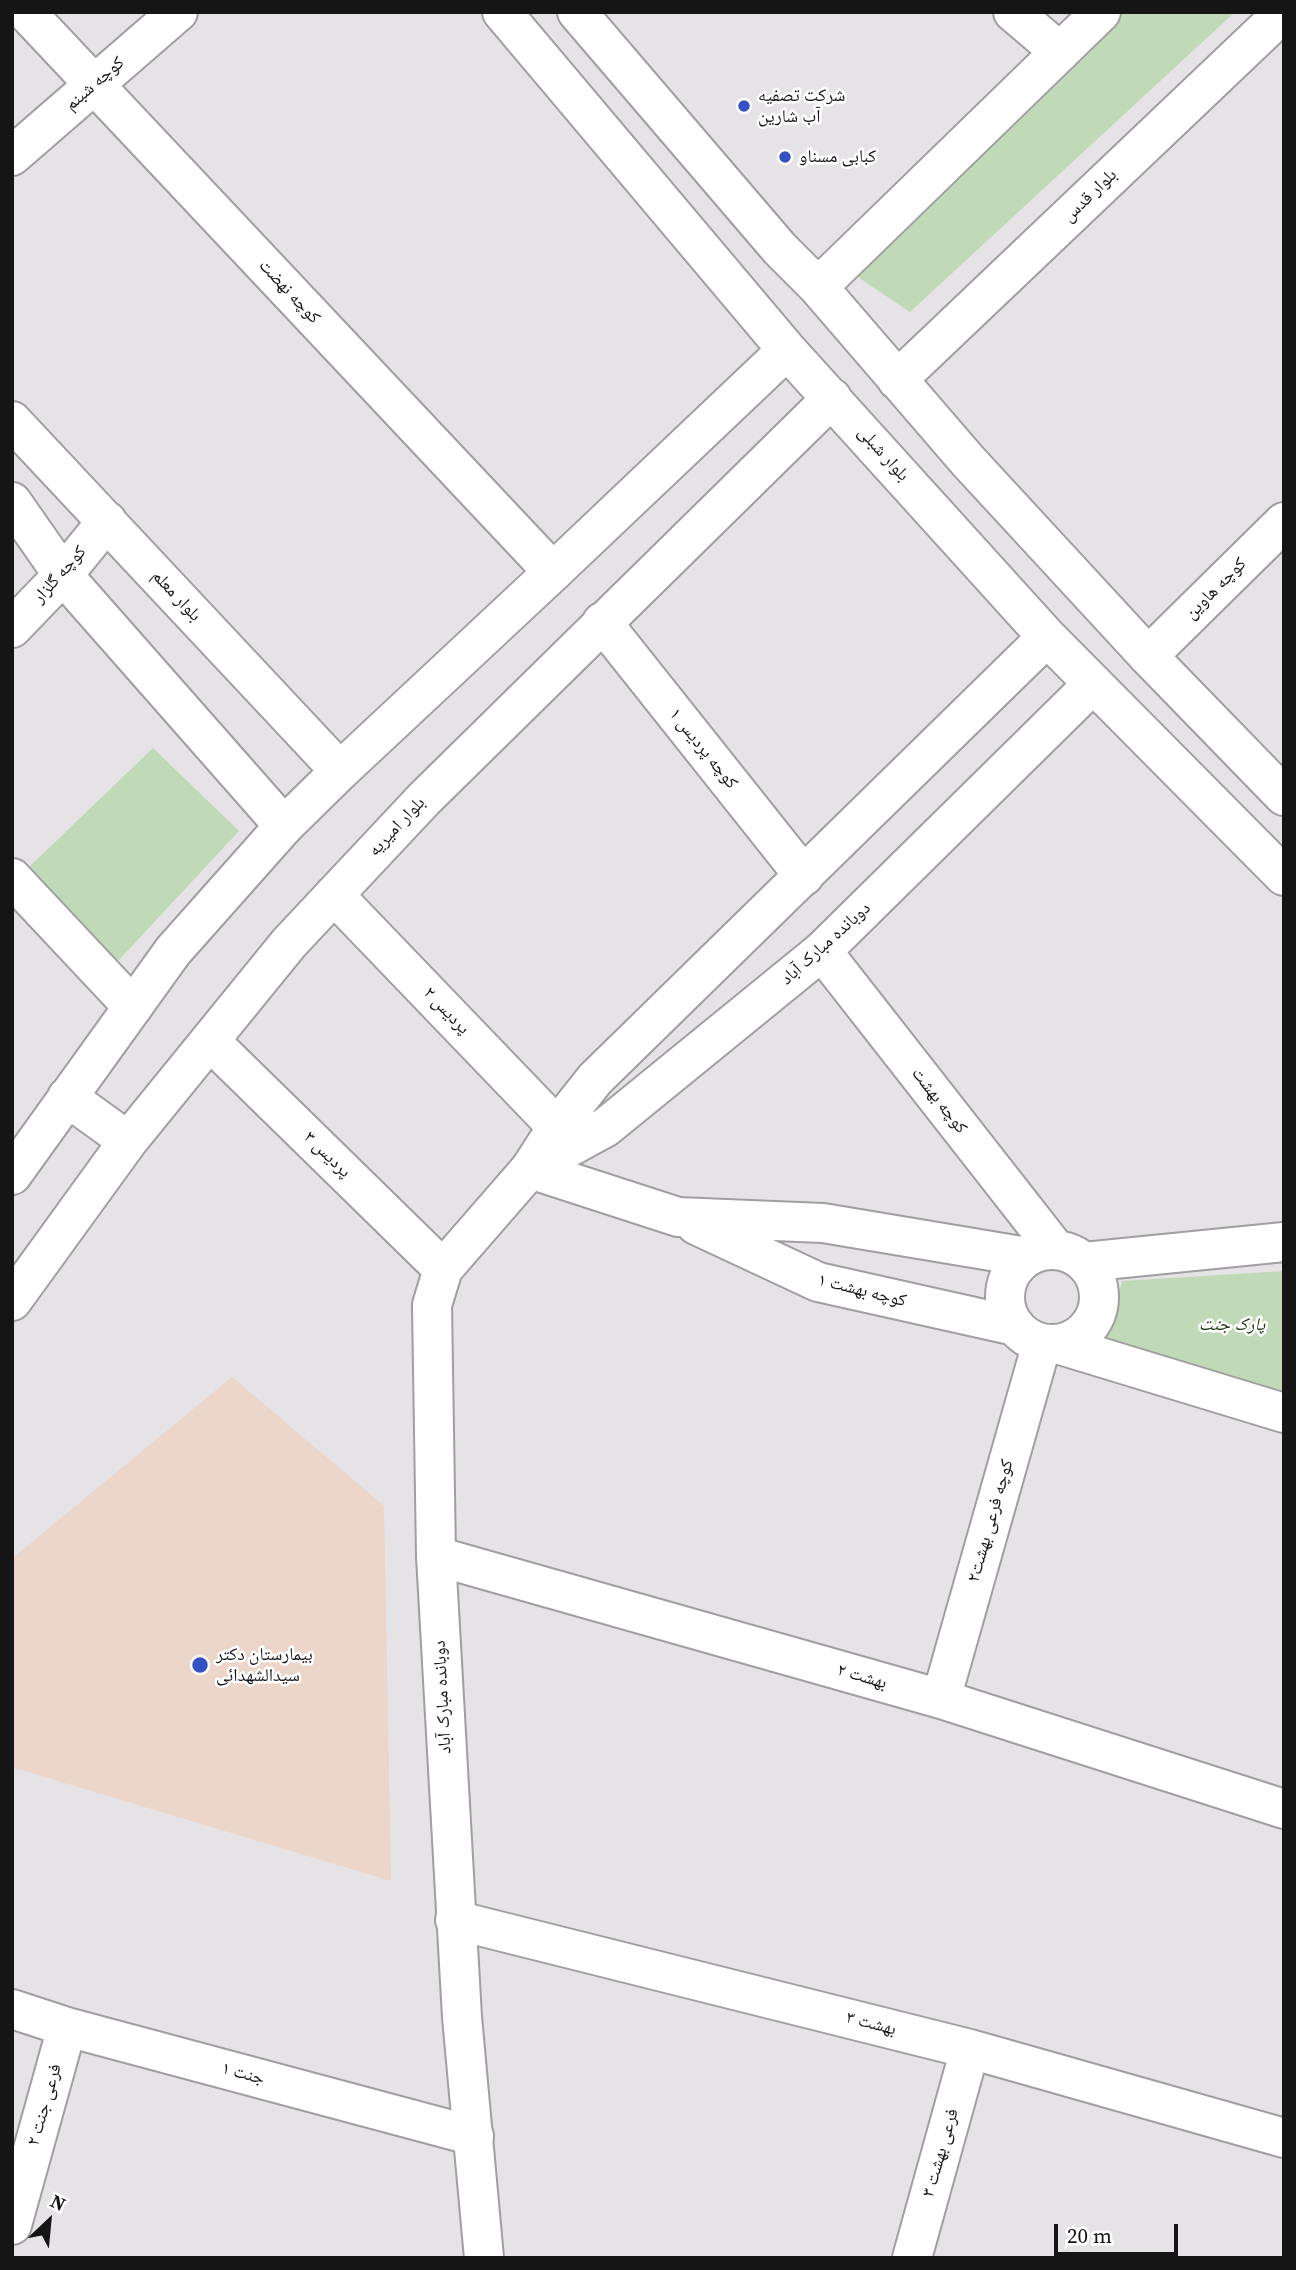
<!DOCTYPE html>
<html>
<head>
<meta charset="utf-8">
<style>
	body { margin:0 }
	#map { position:relative; width:1296px; height:2270px; overflow:hidden; background:#e5e3e6; font-family:"Source Serif 4",serif }
	canvas { display:block }
	.frame { position:absolute; inset:0; border:14px solid #161516; pointer-events:none }
	.north { position:absolute; left:14px; top:2186px; width:70px; height:70px; -webkit-text-stroke:5px #fff; paint-order:stroke; rotate:26deg; font-size:19px; font-weight:700; line-height:28px; text-align:center; color:#161516 }
	.north::after { content:''; display:block; margin:auto; width:24px; height:32px; background:#161516; clip-path:polygon(50% 0,100% 100%,50% 72%,0 100%) }
	.scale { position:absolute; left:1054px; top:2224px; width:124px; height:32px; box-sizing:border-box; border:4px solid #161516; border-top:0; padding-left:9px; font-size:21px; line-height:24px; white-space:nowrap; color:#161516; -webkit-text-stroke:5px #fff; paint-order:stroke }
</style>
</head>
<body>
<div id="map">
<canvas width="1296" height="2270"></canvas>
<div class="frame"></div>
<div class="north">N</div>
<div class="scale">20 m</div>
</div>
<script>
const c = document.querySelector('canvas').getContext('2d');
c.lineJoin = 'round';
function fillPath(path, color) {
  c.fillStyle = color;
  c.fill(path, 'evenodd');
}
function poly(rows) {
  const path = new Path2D();
  for (const r of rows) {
    if (r.length === 3) {
      path.moveTo(r[0] + r[2], r[1]);
      path.arc(r[0], r[1], r[2], 0, 2 * Math.PI);
      continue;
    }
    path.moveTo(r[0], r[1]);
    for (let i = 2; i < r.length; i += 2) path.lineTo(r[i], r[i + 1]);
  }
  return path;
}
function stroke(path, color, width, dash) {
  c.strokeStyle = color;
  c.lineWidth = width;
  c.lineCap = dash ? 'butt' : 'round';
  c.setLineDash(dash || []);
  c.stroke(path);
}
function drawText(font, color, halo, rows, align = 'center') {
  c.font = font + ' "Source Serif 4","Noto Naskh Arabic",serif';
  c.lineWidth = 5;
  c.setLineDash([]);
  c.textBaseline = 'middle';
  c.strokeStyle = halo;
  c.fillStyle = color;
  for (const [text, x, y, turn = 0] of rows) {
    c.save();
    c.translate(x, y);
    c.rotate((+turn || 0) * Math.PI / 180);
    c.textAlign = isNaN(turn) ? turn : align;
    if (halo) c.strokeText(text, 0, 0);
    c.fillText(text, 0, 0);
    c.restore();
  }
}
const medical = poly([
	[232,1377,384,1506,391,1881,12,1767,12,1562,15,1556]
]);
const green = poly([
	[1118,12,1235,12,910,312,855,275],
	[153,748,239,831,118,961,26,870],
	[1284,1271,1284,1395,1106,1340,1122,1281]
]);
const minor = poly([
	[26,12,553,572],
	[1013,12,1060,52],
	[12,156,178,12],
	[12,421,340,771],
	[12,502,63,575,284,826],
	[602,622,804,876],
	[12,628,63,575,107,521],
	[1148,656,1284,522],
	[12,878,133,1007],
	[334,895,557,1127],
	[822,951,1056,1250],
	[210,1041,443,1269],
	[530,1169,678,1217,823,1223,1027,1257],
	[696,1225,818,1282,1015,1326],
	[1052,1297,47],
	[1084,1262,1284,1242],
	[1057,1344,1284,1413],
	[436,1556,941,1699,1284,1809],
	[941,1699,1042,1343],
	[455,1920,970,2049,1284,2138],
	[12,2009,67,2027,474,2136],
	[12,2225,67,2027],
	[912,2258,970,2049]
]);
const tertiary = poly([
	[502,12,787,350,1047,637,1284,876],
	[577,12,780,249,818,287,968,461,1148,656,1284,796],
	[818,287,1101,12],
	[897,380,1284,12],
	[67,1097,128,1141],
	[535,1166,606,1127,822,951,1093,684],
	[12,1175,173,951,284,826,340,771,553,572,787,350],
	[12,1301,128,1141,289,943,424,799,832,398],
	[484,2258,462,2017,436,1556,432,1305,443,1269,530,1169,557,1127,595,1079,1047,637]
]);
const markers = [
	[744,106,7,"#3452c3"],
	[785,157,7,"#3452c3"],
	[200,1665,9,"#3452c3"]
];
const streetNames = [
	["کوچه شبنم",95,84,-41],
	["بلوار قدس",1090,196,-44],
	["کوچه نهضت",289,292,47],
	["بلوار شبلی",883,454,48],
	["کوچه گلزار",60,575,-48],
	["کوچه هاوین",1216,589,-45],
	["بلوار معلم",176,596,47],
	["کوچه پردیس ۱",703,749,51],
	["بلوار امیریه",397,827,-47],
	["دوبانده مبارک آباد",826,944,-42],
	["پردیس ۲",446,1011,46],
	["کوچه بهشت",939,1101,52],
	["پردیس ۳",327,1155,44],
	["کوچه بهشت ۱",862,1291,14],
	["کوچه فرعی بهشت۲",991,1521,-74],
	["بهشت ۲",862,1677,16],
	["دوبانده مبارک آباد",443,1697,-93],
	["بهشت ۳",871,2024,14],
	["جنت ۱",243,2074,15],
	["فرعی جنت ۲",45,2105,-74],
	["فرعی بهشت ۳",941,2153,-74]
];
const poiNames = [
	["شرکت تصفیه",758,96],
	["آب شارین",758,117],
	["کبابی مسناو",799,157],
	["بیمارستان دکتر",216,1655],
	["سیدالشهدائی",216,1676]
];
const parkNames = [
	["پارک جنت",1232,1325]
];
fillPath(medical, '#ecd5c9');
fillPath(green, '#c0dab7');
stroke(minor, '#a09ea1', 42);
stroke(tertiary, '#a09ea1', 42);
stroke(minor, '#fff', 38);
stroke(tertiary, '#fff', 38);
for (const [x, y, r, color] of markers) {
  const dot = new Path2D();
  dot.arc(x, y, r, 0, 2 * Math.PI);
  c.fillStyle = color;
  c.fill(dot);
  stroke(dot, '#fff', 2.5);
}
drawText('18px', '#161516', '#fff', streetNames);
drawText('18px', '#161516', '#fff', poiNames, 'left');
drawText('italic 18px', '#19340d', '#fff', parkNames);
</script>
</body>
</html>
